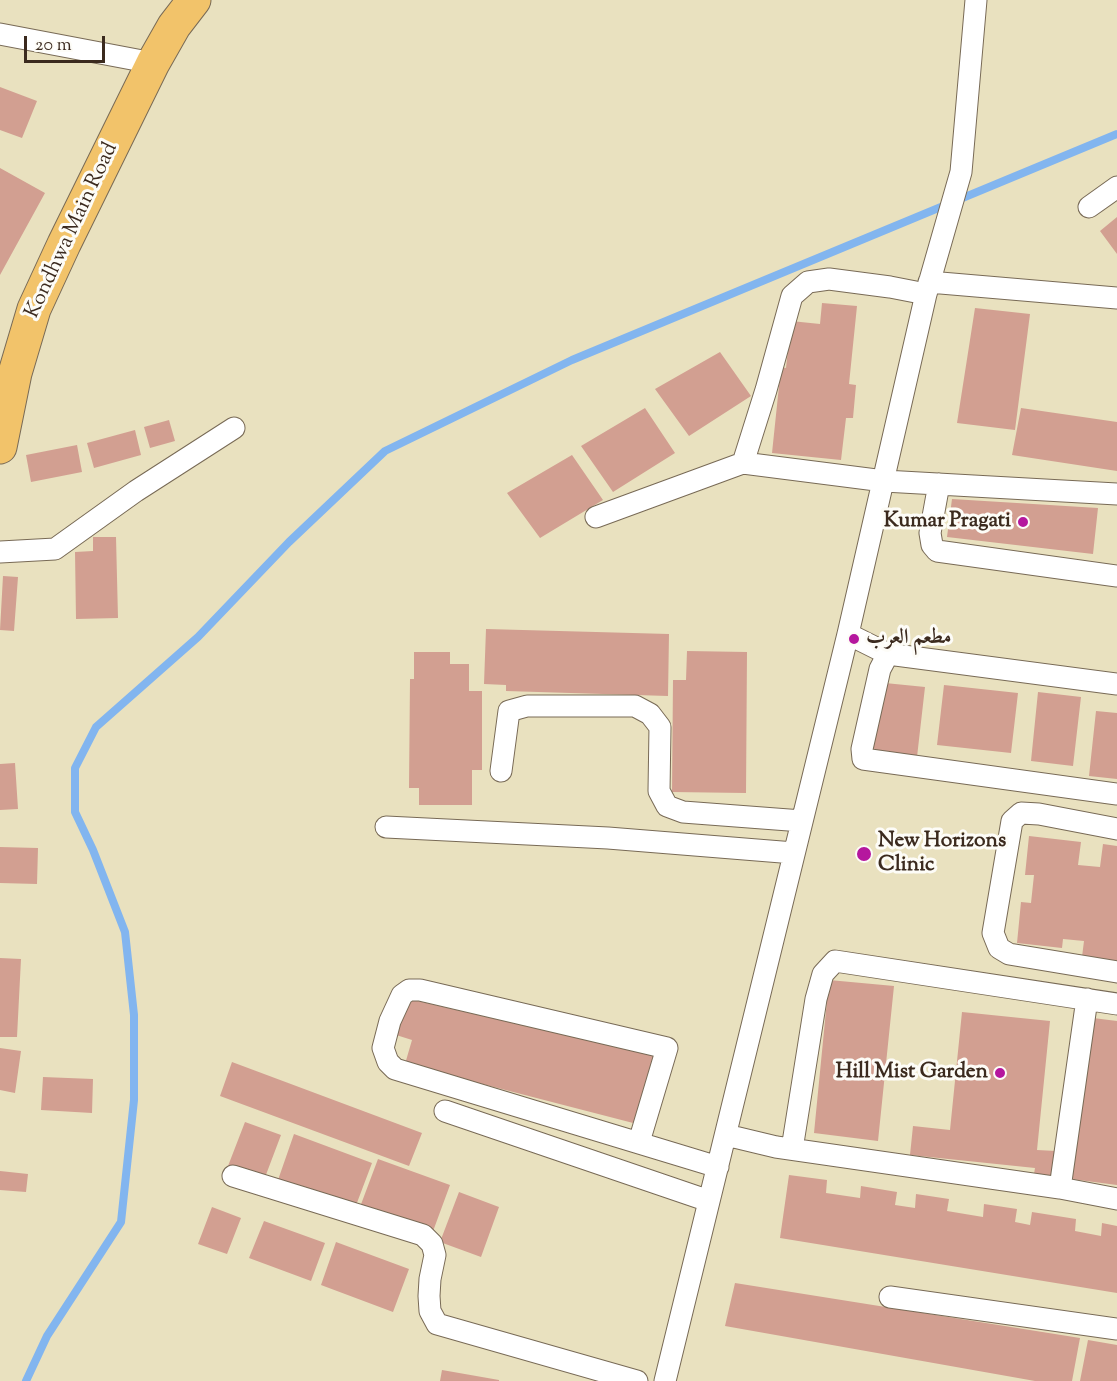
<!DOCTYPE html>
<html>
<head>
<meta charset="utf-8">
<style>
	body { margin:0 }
	#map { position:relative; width:1117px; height:1381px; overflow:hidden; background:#e9e1bf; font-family:"Sorts Mill Goudy",serif }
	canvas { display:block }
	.scale { position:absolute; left:24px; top:36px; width:81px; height:27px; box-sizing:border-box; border:3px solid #3b2a1e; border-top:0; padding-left:8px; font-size:18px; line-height:21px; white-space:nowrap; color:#3b2a1e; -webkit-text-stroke:4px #fdfcf7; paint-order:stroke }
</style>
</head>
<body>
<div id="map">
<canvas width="1117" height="1381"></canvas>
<div class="scale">20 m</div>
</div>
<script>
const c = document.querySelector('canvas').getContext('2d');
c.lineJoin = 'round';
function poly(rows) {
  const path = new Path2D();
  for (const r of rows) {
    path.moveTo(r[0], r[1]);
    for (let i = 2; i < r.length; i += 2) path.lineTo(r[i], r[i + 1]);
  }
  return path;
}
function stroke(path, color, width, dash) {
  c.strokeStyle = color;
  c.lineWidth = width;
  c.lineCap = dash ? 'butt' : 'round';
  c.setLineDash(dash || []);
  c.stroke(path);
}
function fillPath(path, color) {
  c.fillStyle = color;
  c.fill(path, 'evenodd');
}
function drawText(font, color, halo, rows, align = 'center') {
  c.font = font + ' "Sorts Mill Goudy",Amiri,serif';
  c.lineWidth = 6;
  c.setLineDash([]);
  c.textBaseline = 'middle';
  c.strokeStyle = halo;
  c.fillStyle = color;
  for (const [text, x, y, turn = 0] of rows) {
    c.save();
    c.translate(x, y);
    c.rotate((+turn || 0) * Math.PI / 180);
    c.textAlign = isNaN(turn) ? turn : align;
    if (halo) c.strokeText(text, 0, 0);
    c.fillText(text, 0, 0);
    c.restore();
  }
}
const stream = poly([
	[26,1381,47,1336,121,1222,134,1100,134,1015,125,932,93,850,75,812,75,768,96,727,198,637,289,542,385,451,572,360,1117,134]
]);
const building = poly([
	[0,87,37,101,22,138,0,130],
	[0,168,45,193,0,275],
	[1117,217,1117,254,1100,231],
	[822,303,857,306,849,384,856,385,853,418,846,418,841,460,772,453,781,367,786,368,791,321,820,324],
	[975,308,1030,314,1015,430,957,423],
	[720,352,751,396,689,436,655,389],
	[645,408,675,453,613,492,581,446],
	[1021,408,1117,422,1117,471,1012,455],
	[169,420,175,441,150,448,144,427],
	[135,430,141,455,94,468,87,443],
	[77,445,82,472,31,482,26,455],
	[572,455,603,500,540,538,507,493],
	[952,499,1098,508,1093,554,947,537],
	[93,537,116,537,118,618,76,619,75,552,93,551],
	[3,576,18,577,14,631,0,630],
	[486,629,669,634,668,696,506,691,506,685,484,684],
	[687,651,747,652,746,793,672,792,673,680,686,680],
	[414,652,450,652,450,664,469,664,469,691,482,691,482,770,472,770,472,805,419,805,419,788,409,788,410,679,414,679],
	[885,683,925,687,917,757,870,752],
	[944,685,1018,693,1011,753,937,745],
	[1038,692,1081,697,1073,766,1031,761],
	[1096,711,1117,713,1117,779,1089,776],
	[15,763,18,809,0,810,0,764],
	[1029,836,1081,842,1078,865,1100,867,1103,844,1117,846,1117,969,1081,965,1084,941,1063,939,1062,948,1017,943,1021,902,1031,903,1034,875,1025,875],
	[0,847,38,848,37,884,0,883],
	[0,958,21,959,17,1037,0,1037],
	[829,980,894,986,878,1141,814,1133],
	[405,998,655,1056,637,1124,405,1064,412,1040,393,1034],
	[962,1012,1050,1021,1037,1150,1056,1151,1053,1183,1033,1180,1035,1168,910,1155,913,1126,950,1130],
	[1093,1018,1117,1021,1117,1185,1071,1179],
	[0,1048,21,1051,15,1093,0,1090],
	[232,1062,422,1133,409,1166,220,1096],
	[43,1077,93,1079,92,1113,41,1110],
	[245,1122,281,1135,264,1180,228,1166],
	[294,1134,372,1163,355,1208,278,1180],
	[378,1159,450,1185,432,1234,360,1207],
	[0,1171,28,1174,26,1192,0,1190],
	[789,1175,827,1180,826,1193,860,1198,861,1186,897,1192,895,1205,915,1208,916,1194,949,1199,947,1211,983,1217,984,1204,1017,1209,1015,1222,1030,1225,1032,1212,1076,1219,1075,1231,1101,1236,1102,1223,1117,1226,1117,1293,780,1238],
	[459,1192,499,1207,481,1257,440,1242],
	[212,1207,241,1218,227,1254,198,1244],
	[264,1221,325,1243,311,1281,249,1258],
	[336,1242,409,1269,393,1312,321,1285],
	[735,1283,1080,1338,1072,1381,1035,1381,725,1326],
	[1088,1340,1117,1345,1117,1381,1080,1381],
	[442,1370,499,1380,499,1381,440,1381]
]);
const street = poly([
	[0,34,153,63],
	[1089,207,1117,187],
	[929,282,1117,298],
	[743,463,766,390,792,296,808,282,829,279,890,287,926,294],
	[939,484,930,533,932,545,937,551,1117,576],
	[596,517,743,463,884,481,1117,494],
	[0,552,55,549,136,491,234,428],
	[848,634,888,654,1117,684],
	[888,654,880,669,862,749,863,759,1117,794],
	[501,771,509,711,527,706,635,706,650,714,660,727,659,791,667,806,683,812,802,821],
	[386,827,608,838,794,853],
	[1117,829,1039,814,1021,813,1012,821,993,933,999,948,1009,954,1117,972],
	[445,1111,709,1201],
	[726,1135,776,1147,1060,1188,1117,1199],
	[639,1142,667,1048,420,990,409,990,402,995,390,1021,383,1048,388,1062,395,1069,718,1167],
	[792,1149,816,999,823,974,835,961,1117,1004],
	[233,1176,423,1235,432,1244,435,1255,430,1279,429,1296,430,1311,437,1324,637,1381],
	[1060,1188,1087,999],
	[890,1297,1117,1329],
	[665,1381,848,634,926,294,961,172,976,0]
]);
const primary = poly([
	[0,447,15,373,34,309,64,244,153,63,174,26,194,0]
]);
const markers = [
	[1023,522,6,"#b5179e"],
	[854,639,6,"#b5179e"],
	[864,854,8,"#b5179e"],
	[1000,1073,6,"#b5179e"]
];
const streetNames = [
	["Kondhwa Main Road",73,231,-65]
];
const poiNames = [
	["Kumar Pragati",1011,522],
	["مطعم العرب",866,639,"left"],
	["New Horizons",878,842,"left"],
	["Clinic",878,866,"left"],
	["Hill Mist Garden",988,1073]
];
stroke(stream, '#82b5ef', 8);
fillPath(building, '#d29f91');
stroke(street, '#786a56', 23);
stroke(primary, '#786a56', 35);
stroke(street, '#fff', 21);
stroke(primary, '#f2c36a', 33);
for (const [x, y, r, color] of markers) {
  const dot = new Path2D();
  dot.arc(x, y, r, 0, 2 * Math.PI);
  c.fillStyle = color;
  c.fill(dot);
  stroke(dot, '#fdfcf7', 2);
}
drawText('21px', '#3b2a1e', '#fdfcf7', streetNames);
drawText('bold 21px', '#3b2a1e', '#fdfcf7', poiNames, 'right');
</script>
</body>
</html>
